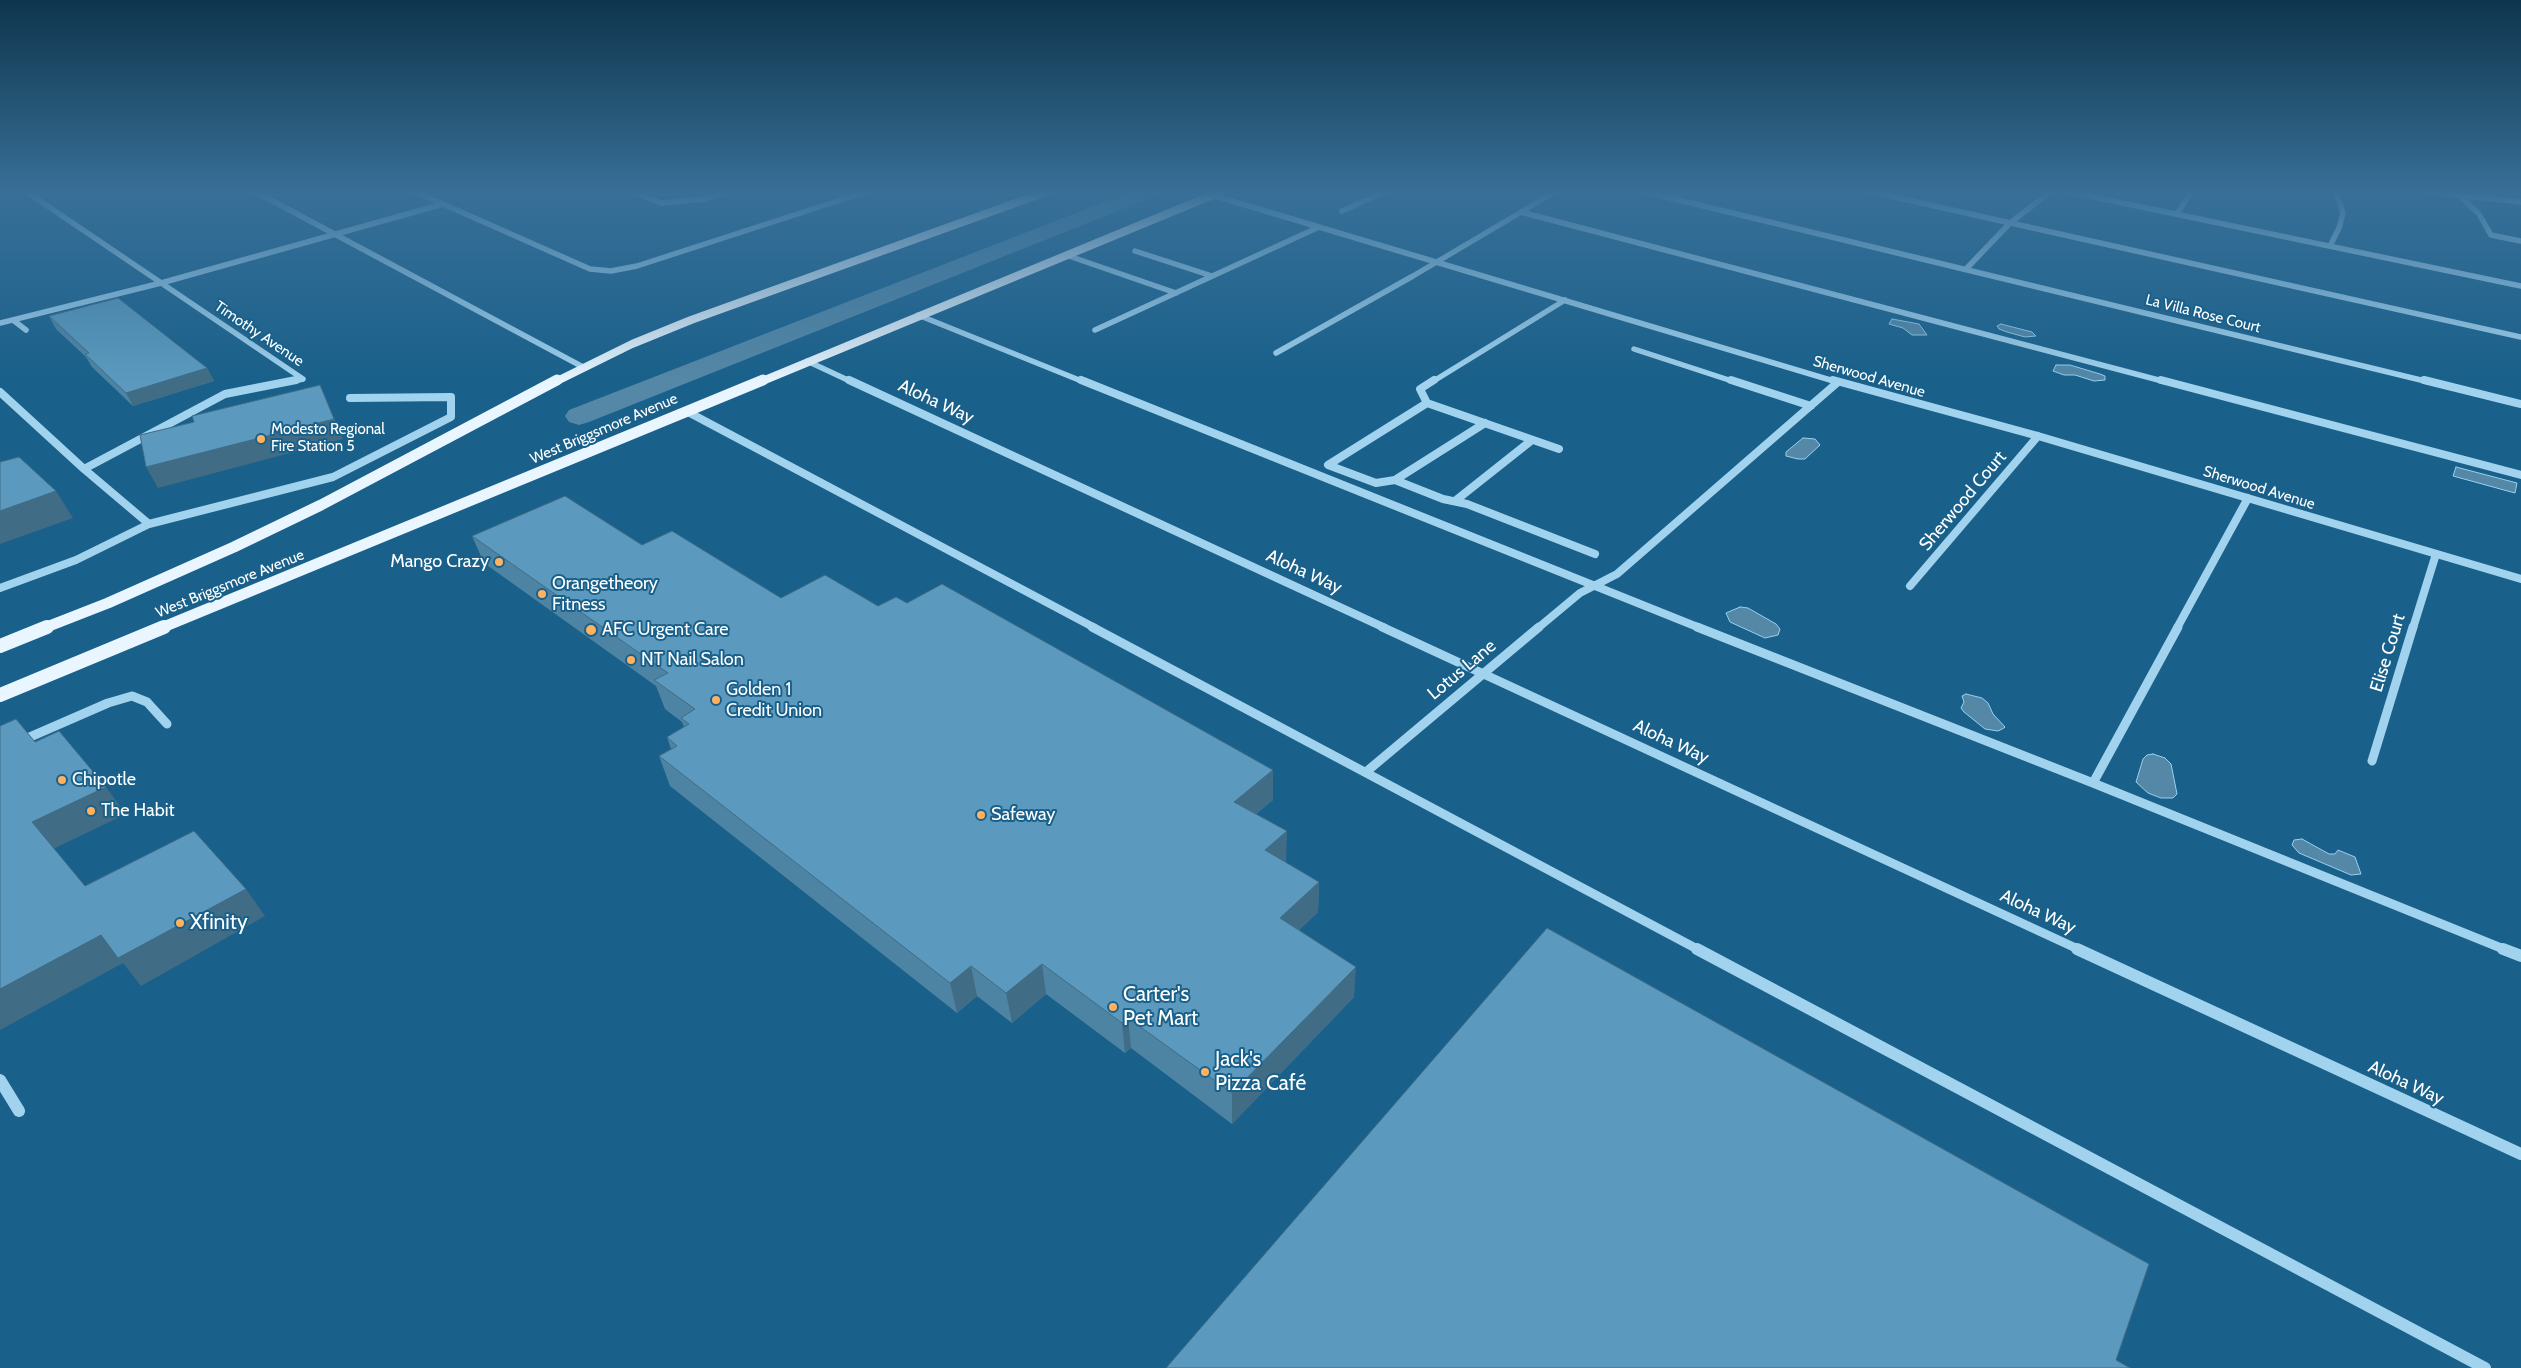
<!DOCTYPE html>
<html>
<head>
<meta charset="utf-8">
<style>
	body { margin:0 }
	canvas { display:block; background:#19608a }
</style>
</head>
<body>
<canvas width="2521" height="1368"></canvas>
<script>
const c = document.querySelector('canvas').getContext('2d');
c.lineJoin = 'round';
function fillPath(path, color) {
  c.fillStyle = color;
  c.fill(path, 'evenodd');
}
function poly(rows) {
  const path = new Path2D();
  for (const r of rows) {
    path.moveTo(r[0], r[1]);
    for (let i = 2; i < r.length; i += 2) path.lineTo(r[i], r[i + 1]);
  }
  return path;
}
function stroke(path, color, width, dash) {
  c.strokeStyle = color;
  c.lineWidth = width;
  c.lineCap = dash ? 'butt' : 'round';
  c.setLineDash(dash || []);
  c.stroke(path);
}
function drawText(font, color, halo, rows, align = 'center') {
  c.font = font + ' Cabin,sans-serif';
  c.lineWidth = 4;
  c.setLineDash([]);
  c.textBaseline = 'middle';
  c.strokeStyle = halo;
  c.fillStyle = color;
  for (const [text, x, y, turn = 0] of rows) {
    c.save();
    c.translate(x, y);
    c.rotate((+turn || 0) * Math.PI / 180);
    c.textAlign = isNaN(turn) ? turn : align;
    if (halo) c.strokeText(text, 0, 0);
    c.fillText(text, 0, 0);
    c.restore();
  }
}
const water = poly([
	[1892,319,1919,324,1927,335,1912,335,1903,328,1889,324,1892,319],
	[2001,324,2032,332,2036,336,2025,337,2007,332,1999,329,1997,326,2001,324],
	[2056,365,2070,365,2100,374,2105,376,2105,380,2094,381,2075,375,2064,375,2053,371,2056,365],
	[1803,438,1815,439,1820,445,1805,459,1798,459,1786,456,1786,452,1803,438],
	[2456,467,2517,483,2515,493,2453,476,2456,467],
	[1740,607,1748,608,1776,624,1780,629,1778,635,1765,638,1730,622,1726,613,1740,607],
	[1966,694,1982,698,1988,703,1993,714,2005,727,2004,728,1998,731,1985,729,1964,712,1961,708,1964,702,1962,696,1966,694],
	[2153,754,2165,758,2171,764,2177,794,2173,798,2161,798,2148,793,2136,782,2143,759,2147,755,2153,754],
	[2302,839,2329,854,2335,854,2338,850,2355,857,2361,874,2351,875,2299,853,2292,845,2294,840,2302,839]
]);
const canal = poly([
	[1130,192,1159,192,1155,196,589,422,579,425,569,422,565,416,569,410,1130,192]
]);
const minorFar3 = poly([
	[27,192,303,379],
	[256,192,583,367],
	[416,192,590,269,611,271,637,266,865,192],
	[633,192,661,203,703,199,727,192],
	[1646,192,2429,382],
	[1872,192,2521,337],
	[2070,192,2521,286],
	[2429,192,2521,202],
	[2458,194,2479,214,2491,235,2521,241],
	[1212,195,1837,382],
	[1342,211,1384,192],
	[1521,212,2166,382],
	[2177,214,2191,192],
	[2330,246,2339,228,2343,213,2336,192],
	[1135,251,1212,276],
	[1066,255,1176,293],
	[1966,269,2010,223,2050,192],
	[918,315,1084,382],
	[13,320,26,330],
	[0,323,161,283,443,204],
	[1095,330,1319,227],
	[1634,349,1735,382],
	[1276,353,1413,276,1555,192],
	[807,361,852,382],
	[289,382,303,379],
	[1432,382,1565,300]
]);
const minorFar2 = poly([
	[849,380,1385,628],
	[1081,380,1700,628],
	[1434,380,1420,389,1427,403,1559,449],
	[1731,380,1811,406],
	[1833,380,2038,436,2521,579],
	[2161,380,2521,475],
	[2424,380,2521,404],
	[0,392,84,469],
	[1427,403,1328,465,1376,483,1395,480,1443,499,1467,504,1595,554],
	[686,411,1095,628],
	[1395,480,1485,423],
	[1455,501,1532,440],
	[149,524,84,469,225,394,296,380],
	[1910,586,2038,436],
	[0,588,76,560,149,524,333,477,451,417,451,397,350,398],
	[1538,628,1580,593,1617,574,1838,382],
	[2177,628,2248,498],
	[2413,628,2436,554]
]);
const minorFar1 = poly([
	[1092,627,1699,950],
	[1382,627,2080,950],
	[1697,627,2093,783,2506,950],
	[0,750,108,703,132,696,147,702,167,724],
	[2372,761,2413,627],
	[1366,772,1539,627],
	[2093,783,2178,627]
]);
const minor = poly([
	[1697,949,2485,1368],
	[2077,949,2521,1154],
	[2503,949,2521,956],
	[0,1080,19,1111]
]);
const majorFar2 = poly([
	[555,382,632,344,691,320,1046,192],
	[760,382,1220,192]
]);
const majorFar1 = poly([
	[44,628,108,603,234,547,321,505,557,380],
	[161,628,763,380]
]);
const major = poly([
	[0,646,47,627],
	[0,695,164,627]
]);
const wall = poly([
	[49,316,207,368,214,381,133,406,92,367,86,357,56,329],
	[472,536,642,545,781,598,878,606,907,603,1273,800,1256,814,1286,861,1285,862,1319,882,1318,912,1299,930,1354,997,1232,1124,1131,1048,1125,1053,1046,994,1012,1023,977,996,957,1013,670,786,659,756,671,749,667,737,684,727,682,722,665,709,656,686,484,563]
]);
const shadedWall = poly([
	[207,368,214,381,133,406,126,393],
	[320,385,343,439,158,488,146,467],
	[56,491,73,518,0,544,0,511],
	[1273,770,1273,800,1234,832,1234,802],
	[106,787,126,814,53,849,32,822],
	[1287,831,1286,861,1265,880,1265,850],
	[1319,882,1318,912,1279,949,1280,918],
	[246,889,265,916,141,986,123,963,0,1030,0,989,101,935],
	[1042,964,1046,994,1012,1023,1006,993],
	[971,966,977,996,957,1013,950,983],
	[1356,967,1354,997,1232,1124,1232,1093],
	[1128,1018,1131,1048,1125,1053,1122,1023]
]);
const building = poly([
	[118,298,207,368,126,393,85,354,89,353,49,316,118,298],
	[320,385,334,419,146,467,140,435,194,422,192,416,320,385],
	[19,457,56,491,0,511,0,462,19,457],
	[565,496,642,545,672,531,781,598,825,575,878,606,896,597,907,603,942,584,1273,770,1234,802,1287,831,1265,850,1319,882,1280,918,1356,967,1232,1093,1128,1018,1122,1023,1042,964,1006,993,971,966,950,983,659,756,677,746,667,737,689,724,681,718,695,709,654,680,668,673,472,536,565,496],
	[16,719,35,742,59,731,106,787,32,822,85,886,194,831,246,889,118,958,101,935,0,989,0,726,16,719],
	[1547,928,2149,1264,2116,1360,2130,1368,1166,1368,1547,928]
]);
const markers = [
	[261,439,5,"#ffb25f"],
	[499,562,5,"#ffb25f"],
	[542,594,5,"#ffb25f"],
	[591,630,6,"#ffb25f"],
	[631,660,5,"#ffb25f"],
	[716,700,5,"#ffb25f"],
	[62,780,5,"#ffb25f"],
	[91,811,5,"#ffb25f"],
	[981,815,5,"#ffb25f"],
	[180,923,5,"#ffb25f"],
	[1113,1007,5,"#ffb25f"],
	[1205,1072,5,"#ffb25f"]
];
const farStreetnames = [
	["La Villa Rose Court",2203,314,14],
	["Timothy Avenue",259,334,34],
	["Sherwood Avenue",1869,377,16],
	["West Briggsmore Avenue",604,429,-23],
	["Sherwood Avenue",2259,488,17],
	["West Briggsmore Avenue",230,584,-22]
];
const farPoinames = [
	["Modesto Regional",271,430],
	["Fire Station 5",271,447]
];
const streetNames = [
	["Aloha Way",936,402,25],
	["Sherwood Court",1963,501,-50],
	["Aloha Way",1304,572,25],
	["Elise Court",2388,653,-73],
	["Lotus Lane",1462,670,-40],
	["Aloha Way",1671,742,25],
	["Aloha Way",2038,912,25],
	["Aloha Way",2406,1083,25]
];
const poiNames = [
	["Mango Crazy",489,562,"right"],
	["Orangetheory",552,584],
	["Fitness",552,605],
	["AFC Urgent Care",602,630],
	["NT Nail Salon",641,660],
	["Golden 1",726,690],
	["Credit Union",726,711],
	["Chipotle",72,780],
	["The Habit",101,811],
	["Safeway",991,815]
];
const nearPoinames = [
	["Xfinity",190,923],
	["Carter's",1123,995],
	["Pet Mart",1123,1019],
	["Jack's",1215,1060],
	["Pizza Café",1215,1084]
];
fillPath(water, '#5588a6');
stroke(water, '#95d1f0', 1);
fillPath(canal, '#5588a6');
stroke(minorFar3, '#a2d3ee', 5.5);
stroke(minorFar2, '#a2d3ee', 8);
stroke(minorFar1, '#a2d3ee', 9);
stroke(minor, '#a2d3ee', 12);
stroke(majorFar2, '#e9f6ff', 8);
stroke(majorFar1, '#e9f6ff', 11);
stroke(major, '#e9f6ff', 14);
fillPath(wall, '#4e84a3');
fillPath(shadedWall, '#406c85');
fillPath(building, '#5b9abe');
stroke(building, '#406c85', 1);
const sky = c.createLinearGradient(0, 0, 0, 383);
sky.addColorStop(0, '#0e354c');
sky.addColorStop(0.5, '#386f98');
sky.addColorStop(1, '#386f9800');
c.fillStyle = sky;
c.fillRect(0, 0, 2521, 383);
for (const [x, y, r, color] of markers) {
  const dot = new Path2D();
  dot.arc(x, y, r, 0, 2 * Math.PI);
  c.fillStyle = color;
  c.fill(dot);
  stroke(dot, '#19608a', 2);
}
drawText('15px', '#fff', '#19608a', farStreetnames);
drawText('15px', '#fff', '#19608a', farPoinames, 'left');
drawText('18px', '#fff', '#19608a', streetNames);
drawText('18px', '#fff', '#19608a', poiNames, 'left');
drawText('21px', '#fff', '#19608a', nearPoinames, 'left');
</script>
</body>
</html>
